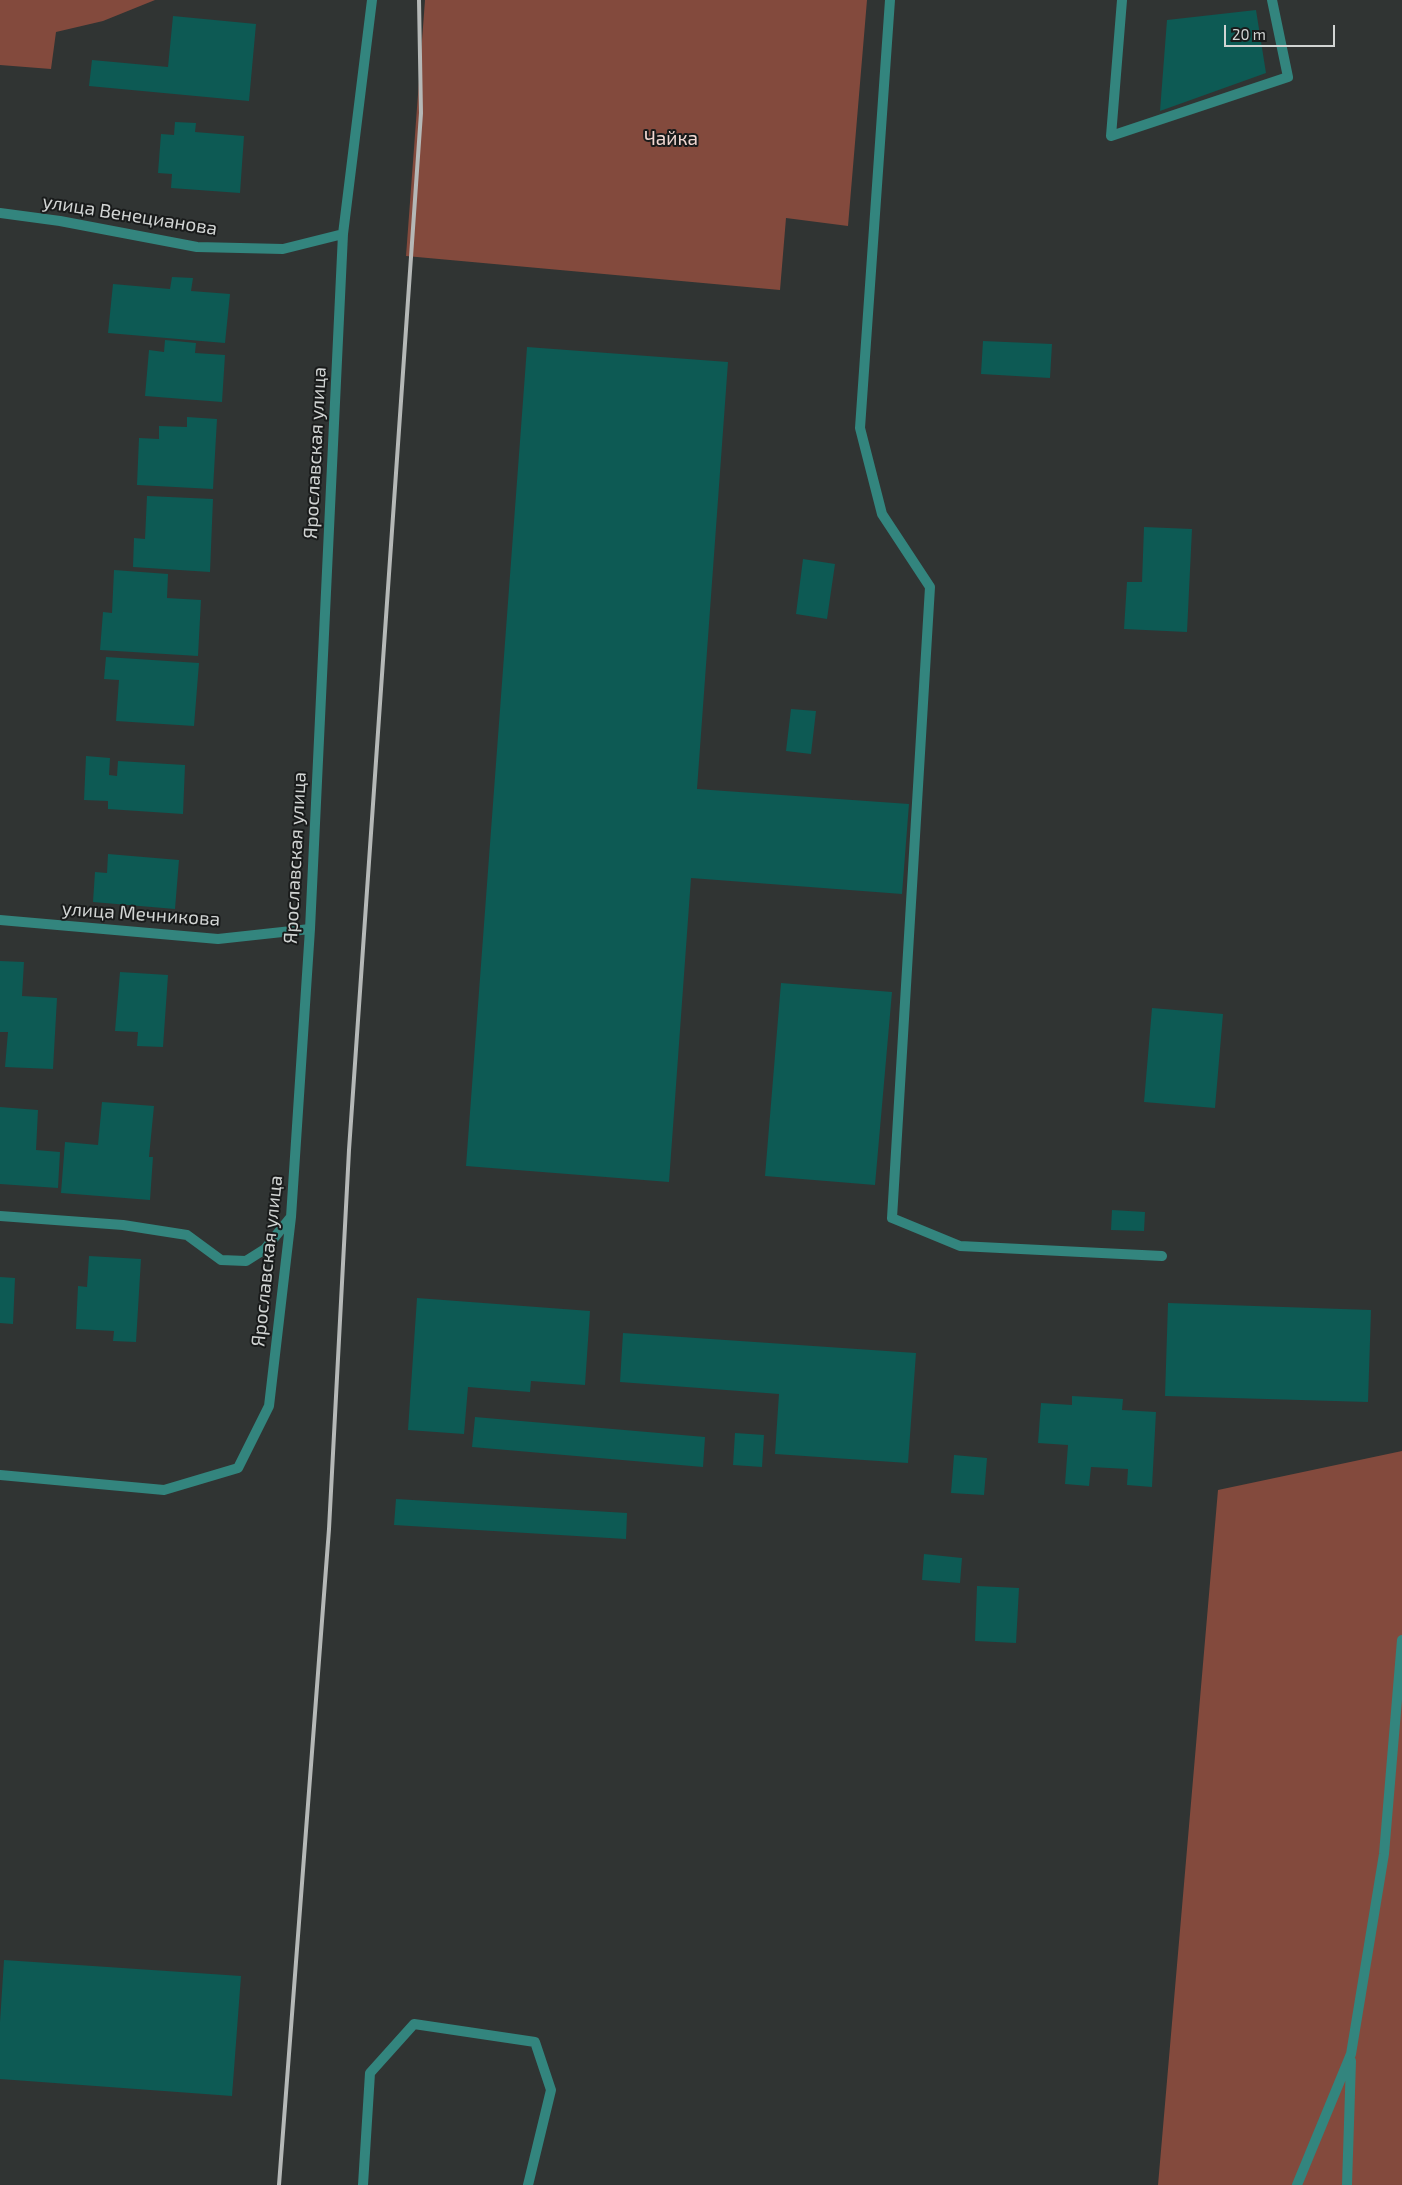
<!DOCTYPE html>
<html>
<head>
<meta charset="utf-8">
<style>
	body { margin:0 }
	#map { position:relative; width:1402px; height:2185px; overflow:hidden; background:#303433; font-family:"Exo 2",sans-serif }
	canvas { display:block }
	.scale { position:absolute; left:1224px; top:25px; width:111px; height:22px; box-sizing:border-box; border:2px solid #d1d4d3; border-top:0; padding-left:6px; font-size:15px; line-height:18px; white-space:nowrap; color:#d1d4d3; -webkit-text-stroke:4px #191b1b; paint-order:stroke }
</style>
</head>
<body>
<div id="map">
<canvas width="1402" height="2185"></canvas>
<div class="scale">20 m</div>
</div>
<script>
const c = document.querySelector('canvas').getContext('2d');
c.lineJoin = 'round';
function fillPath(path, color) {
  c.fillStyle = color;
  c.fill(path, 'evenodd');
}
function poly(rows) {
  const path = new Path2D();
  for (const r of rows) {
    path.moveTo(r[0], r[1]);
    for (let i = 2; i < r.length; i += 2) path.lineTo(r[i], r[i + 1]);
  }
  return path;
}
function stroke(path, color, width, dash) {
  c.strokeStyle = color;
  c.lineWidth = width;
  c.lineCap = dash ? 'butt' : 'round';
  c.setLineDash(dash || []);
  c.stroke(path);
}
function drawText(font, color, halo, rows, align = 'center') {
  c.font = font + ' "Exo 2",sans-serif';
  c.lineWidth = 4;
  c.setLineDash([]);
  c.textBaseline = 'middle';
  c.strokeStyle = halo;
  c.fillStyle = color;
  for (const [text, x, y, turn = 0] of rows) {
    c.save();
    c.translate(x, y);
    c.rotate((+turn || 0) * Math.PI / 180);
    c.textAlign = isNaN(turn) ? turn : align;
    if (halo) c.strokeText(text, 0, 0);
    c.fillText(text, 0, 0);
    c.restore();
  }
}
const green = poly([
	[0,0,155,0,103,21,56,32,51,69,0,65],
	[425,0,867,0,848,226,786,218,780,290,406,256],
	[1402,1451,1402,2185,1158,2185,1218,1490]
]);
const building = poly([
	[1256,10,1266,73,1160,111,1167,20],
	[173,16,256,24,249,101,89,86,92,60,168,67],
	[175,122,196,123,195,132,244,136,240,193,171,188,172,174,158,173,161,134,174,135],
	[172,277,193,278,191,291,230,294,225,343,108,333,113,284,170,289],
	[165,340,196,343,195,353,225,355,222,402,145,396,149,350,164,352],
	[983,341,1052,344,1050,378,981,374],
	[527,347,728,362,697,789,909,804,902,894,691,878,669,1182,466,1166],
	[187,417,217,419,213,489,137,485,139,438,159,439,159,426,187,427],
	[147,496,213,499,210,572,133,567,134,538,145,539],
	[1144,527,1192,529,1187,632,1124,629,1127,582,1142,582],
	[803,559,835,564,827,619,796,614],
	[114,570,168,574,167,598,201,600,198,656,100,650,103,612,112,613],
	[106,657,199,663,194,726,116,721,119,680,104,679],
	[791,709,816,711,811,754,786,751],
	[86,756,110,758,109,775,117,776,118,761,185,765,183,814,108,809,108,801,84,800],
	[108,854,179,860,175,909,93,902,95,872,107,873],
	[0,961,24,962,22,996,57,998,53,1069,5,1067,8,1032,0,1032],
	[120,972,168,975,163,1047,137,1046,138,1032,115,1031],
	[781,983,892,992,875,1185,765,1176],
	[1152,1008,1223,1014,1215,1108,1144,1102],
	[102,1102,154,1106,149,1157,153,1157,150,1200,61,1193,65,1142,98,1145],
	[0,1107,38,1110,36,1150,60,1152,58,1188,0,1184],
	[1112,1210,1145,1212,1144,1231,1111,1230],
	[89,1256,141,1259,136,1342,113,1341,114,1331,76,1329,78,1286,87,1287],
	[0,1277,15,1278,13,1324,0,1323],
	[417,1298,590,1311,585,1385,531,1381,530,1392,468,1387,464,1434,408,1430],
	[1168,1303,1371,1310,1368,1402,1165,1396],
	[623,1333,916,1353,908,1463,775,1454,779,1394,620,1382],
	[1072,1396,1123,1399,1122,1410,1156,1412,1152,1487,1127,1485,1128,1469,1091,1467,1089,1486,1065,1484,1068,1445,1038,1443,1041,1403,1072,1405],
	[475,1417,705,1437,703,1467,472,1447],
	[735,1433,764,1435,762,1467,733,1465],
	[954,1455,987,1458,984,1495,951,1493],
	[396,1499,627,1513,626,1539,394,1525],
	[924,1554,962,1558,960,1583,922,1580],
	[977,1586,1019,1588,1016,1643,975,1641],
	[4,1960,241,1976,232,2096,0,2079,0,2022]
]);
const service = poly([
	[890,0,860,428,882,514,930,587,892,1218,960,1246,1162,1256],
	[1122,0,1111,136,1288,77,1272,0],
	[363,2185,370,2073,414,2024,535,2042,551,2090,528,2185],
	[1297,2185,1351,2054,1384,1854,1402,1640],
	[1347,2185,1351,2061]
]);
const minor = poly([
	[0,213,60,221,197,247,283,249,343,234],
	[0,920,218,939,310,929],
	[0,1216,123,1225,187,1235,221,1260,246,1261,265,1249,291,1217],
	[0,1475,164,1490,238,1468,269,1406,291,1217,310,929,343,234,372,0]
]);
const rail = poly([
	[279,2185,329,1529,349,1150,421,113,419,0]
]);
const parkNames = [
	["Чайка",671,139]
];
const streetNames = [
	["улица Венецианова",130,215,9],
	["Ярославская улица",315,453,-87],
	["Ярославская улица",295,858,-87],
	["улица Мечникова",141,914,4],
	["Ярославская улица",267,1261,-84]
];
fillPath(green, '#834a3d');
fillPath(building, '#0d5a54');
stroke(service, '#33857e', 10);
stroke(minor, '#33857e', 10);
stroke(rail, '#b5b8b7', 4);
drawText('19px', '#f1d8d2', '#191b1b', parkNames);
drawText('19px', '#d1d4d3', '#191b1b', streetNames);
</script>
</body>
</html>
